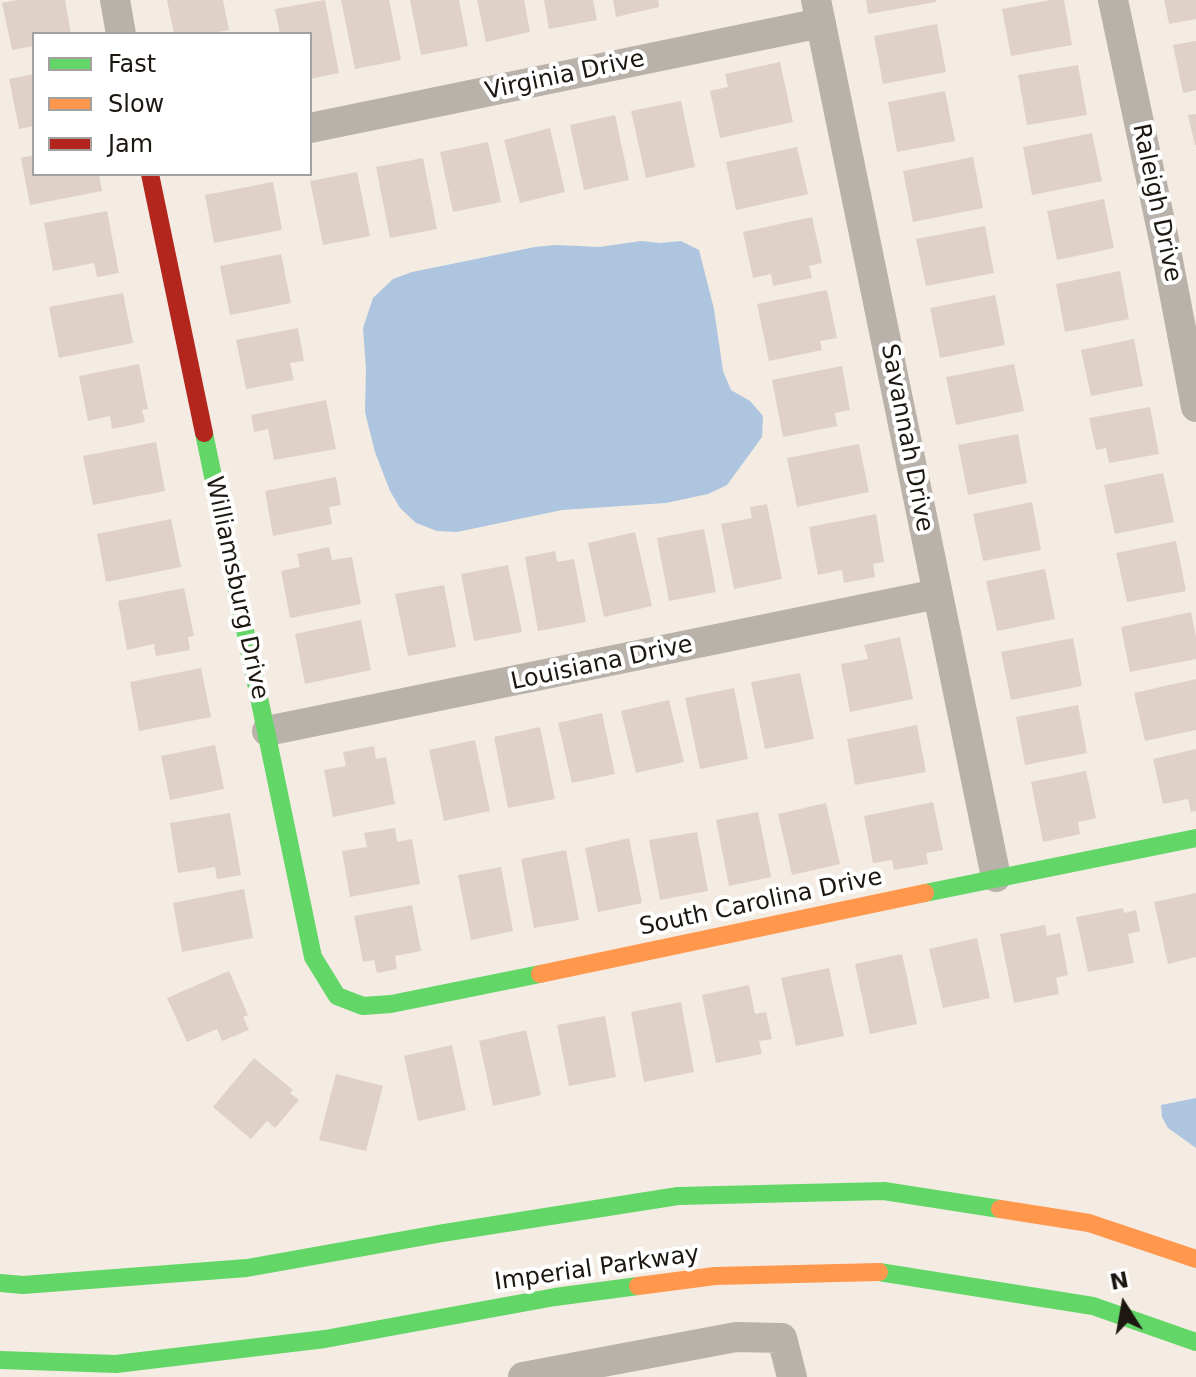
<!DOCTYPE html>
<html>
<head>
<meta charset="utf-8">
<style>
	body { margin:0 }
	#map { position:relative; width:1196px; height:1377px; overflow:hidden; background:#f4ebe3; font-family:"DejaVu Sans",sans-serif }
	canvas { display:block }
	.legend { position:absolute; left:32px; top:32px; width:280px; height:144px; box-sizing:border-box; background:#fff; border:2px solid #a4a2a0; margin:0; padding:10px 14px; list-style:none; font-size:24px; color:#1c1711 }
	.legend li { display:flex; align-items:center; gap:16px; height:40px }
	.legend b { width:40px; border:2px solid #a4a2a0 }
	.north { position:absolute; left:1084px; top:1265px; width:80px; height:80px; -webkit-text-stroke:6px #fff; paint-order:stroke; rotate:349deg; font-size:22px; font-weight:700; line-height:32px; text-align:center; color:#1c1711 }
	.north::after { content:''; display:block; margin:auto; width:28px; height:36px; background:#1c1711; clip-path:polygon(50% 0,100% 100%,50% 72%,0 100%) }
</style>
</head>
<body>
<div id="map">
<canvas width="1196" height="1377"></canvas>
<ul class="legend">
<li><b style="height:10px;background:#63d668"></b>Fast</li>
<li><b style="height:10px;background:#ff974d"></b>Slow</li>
<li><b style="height:10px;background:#b3261e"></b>Jam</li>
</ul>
<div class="north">N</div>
</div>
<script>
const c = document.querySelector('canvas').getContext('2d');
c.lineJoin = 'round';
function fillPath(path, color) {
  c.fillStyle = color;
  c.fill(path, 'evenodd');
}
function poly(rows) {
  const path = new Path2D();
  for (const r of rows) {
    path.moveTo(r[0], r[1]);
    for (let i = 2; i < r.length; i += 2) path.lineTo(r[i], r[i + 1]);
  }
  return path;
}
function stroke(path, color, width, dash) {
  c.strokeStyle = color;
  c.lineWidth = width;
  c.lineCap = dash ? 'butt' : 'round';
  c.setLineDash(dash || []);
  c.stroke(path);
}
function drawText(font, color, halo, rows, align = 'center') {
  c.font = font + ' "DejaVu Sans",sans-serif';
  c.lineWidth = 8;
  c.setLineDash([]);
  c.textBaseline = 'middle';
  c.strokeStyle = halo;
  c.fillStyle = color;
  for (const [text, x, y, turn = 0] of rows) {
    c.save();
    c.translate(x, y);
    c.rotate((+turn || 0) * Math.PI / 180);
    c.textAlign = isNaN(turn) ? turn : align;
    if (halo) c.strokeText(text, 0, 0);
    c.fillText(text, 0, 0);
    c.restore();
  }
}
const water = poly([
	[641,241,660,243,681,241,699,250,714,309,723,371,731,390,750,401,763,416,762,437,727,485,708,494,666,503,562,510,457,532,437,531,416,523,400,508,390,491,375,452,365,412,366,369,363,328,373,298,393,279,412,272,535,247,555,245,599,247],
	[1196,1098,1196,1148,1168,1128,1162,1117,1161,1105]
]);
const building = poly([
	[17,0,65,0,71,34,34,34,34,46,12,50,2,3],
	[167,0,223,0,229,30,209,34,174,34],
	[325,0,339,73,310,79,310,34,280,34,275,9],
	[341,0,389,0,401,60,355,69],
	[410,0,459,0,468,46,421,55],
	[477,0,524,0,530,32,486,42],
	[544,0,593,0,597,20,549,29],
	[613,0,658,0,659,7,616,17],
	[866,0,936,0,936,2,868,14],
	[1050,0,1064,0,1072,45,1011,56,1002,9],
	[1164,0,1196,0,1196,19,1169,24],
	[937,24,946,72,883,84,874,36],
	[1196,41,1196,90,1183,93,1173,45],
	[780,62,793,122,720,138,710,91,728,87,725,74],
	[1078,65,1087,115,1027,125,1018,75],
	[34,74,34,126,19,129,9,79],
	[945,91,955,141,897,152,888,102],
	[681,101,695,167,646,178,631,111],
	[1196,114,1196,145,1195,145,1188,115],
	[615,115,629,180,584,190,570,125],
	[550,128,565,192,520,203,504,140],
	[1092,133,1102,181,1032,195,1023,147],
	[488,142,501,202,453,212,440,152],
	[797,147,808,194,736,210,726,162],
	[34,155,34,174,99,174,102,191,30,205,21,158],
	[973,157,983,208,913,222,903,171],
	[423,158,437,229,390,238,376,167],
	[357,172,370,236,323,245,310,181],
	[273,182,282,230,214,243,205,195],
	[1104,199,1114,248,1057,260,1047,211],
	[107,211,119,273,97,277,94,263,53,271,44,223],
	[812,217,822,263,809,266,812,278,773,286,771,274,753,278,743,232],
	[985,226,994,273,926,286,916,239],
	[281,254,291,303,230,315,220,266],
	[1120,271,1129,319,1065,332,1056,284],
	[827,290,837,338,820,341,822,350,769,361,757,304],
	[123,293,133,343,59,358,49,307],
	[995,295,1005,345,940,358,930,308],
	[298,328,304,361,290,363,294,380,246,389,236,340],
	[1134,339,1143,386,1091,396,1081,350],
	[139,364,148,409,142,410,145,422,112,429,110,416,88,421,79,376],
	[1014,364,1024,411,956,425,946,377],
	[842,366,850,410,835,413,837,426,783,437,772,380],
	[326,400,336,449,274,460,268,429,254,432,251,415],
	[1150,407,1159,454,1109,463,1106,448,1096,450,1089,418],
	[1018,434,1027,483,968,495,958,445],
	[156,442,165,491,93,505,83,456],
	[859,444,869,492,797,507,787,458],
	[1163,473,1174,522,1115,534,1104,485],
	[336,477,341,505,329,507,332,524,273,536,265,491],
	[1032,502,1041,550,983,561,973,514],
	[767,504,782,579,734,589,721,524,752,518,750,507],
	[876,514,884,562,873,564,875,577,844,583,842,570,818,575,809,527],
	[171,519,181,567,106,582,97,534],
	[704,529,716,592,669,601,657,538],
	[635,532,652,606,604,617,588,543],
	[1176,541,1186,591,1127,602,1116,553],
	[329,547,332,560,352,557,361,604,290,618,281,571,300,567,297,554],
	[555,551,557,562,574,559,586,622,538,631,525,557],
	[508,565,522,632,474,641,461,574],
	[1045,569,1055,619,997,631,986,581],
	[444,585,456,647,408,656,395,594],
	[184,588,194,636,188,637,190,650,156,656,154,644,127,650,118,601],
	[1191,612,1196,637,1196,659,1130,672,1121,627],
	[361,620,371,670,305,684,295,634],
	[900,637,913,699,850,712,841,664,868,659,864,645],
	[1073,638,1082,686,1011,700,1001,652],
	[201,668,211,717,139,731,130,682],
	[800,673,814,739,765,749,751,682],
	[1196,679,1196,730,1145,741,1134,693],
	[734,688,748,759,700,769,685,698],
	[669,700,684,762,636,773,621,711],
	[1078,705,1087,753,1025,765,1016,717],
	[602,713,615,774,572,783,558,723],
	[917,725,926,772,855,785,847,739],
	[540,727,555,799,508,808,494,737],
	[475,740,490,811,444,821,429,750],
	[215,745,224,789,170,800,161,756],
	[374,746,376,759,386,757,395,804,333,817,324,770,346,766,343,752],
	[1196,749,1196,811,1191,812,1188,799,1163,804,1153,759],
	[1086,771,1096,818,1078,822,1080,834,1043,842,1031,782],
	[933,802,943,850,926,853,928,864,894,870,892,860,873,863,864,816],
	[826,803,840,864,792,875,778,814],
	[758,812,771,877,729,886,716,820],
	[230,813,241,875,217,879,215,867,178,873,170,823],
	[395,828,397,842,412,839,420,884,350,897,342,851,367,847,364,833],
	[697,832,708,891,660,900,649,840],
	[629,838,642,903,598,912,585,848],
	[566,850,579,920,534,928,521,859],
	[501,867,513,931,471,940,458,875],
	[244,889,253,938,182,952,173,903],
	[1196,893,1196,957,1168,964,1154,902],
	[412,905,421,951,395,956,397,969,377,973,374,960,363,962,354,916],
	[1123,908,1124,913,1136,910,1140,931,1128,934,1134,963,1088,972,1076,917],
	[1045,925,1047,936,1060,933,1068,975,1056,978,1059,994,1014,1003,1000,934],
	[977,938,990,998,943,1008,929,949],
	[902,954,917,1024,870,1034,855,964],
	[829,968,844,1036,796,1046,781,978],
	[229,971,248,1015,243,1017,249,1030,222,1041,217,1029,187,1042,167,998],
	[749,985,755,1014,766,1012,772,1039,759,1041,762,1054,716,1063,702,995],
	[681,1002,694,1072,644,1082,631,1012],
	[605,1016,616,1077,569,1086,557,1025],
	[526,1030,541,1095,493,1106,479,1041],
	[452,1045,466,1110,418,1121,404,1056],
	[254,1058,293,1090,290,1093,299,1100,275,1128,267,1121,251,1139,213,1107],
	[336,1074,383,1086,366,1151,319,1140]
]);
const street = poly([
	[115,0,121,34],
	[816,0,996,877],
	[1113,0,1165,245,1196,407],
	[310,128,821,23],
	[267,731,937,594],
	[523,1377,736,1337,782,1338,792,1377]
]);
const fast = poly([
	[204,433,313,957,337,996,363,1006,391,1004,540,974],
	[925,893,1196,838],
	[879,1272,1093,1306,1196,1342],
	[0,1283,23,1285,247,1268,443,1233,678,1196,884,1191,1000,1209],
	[0,1360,116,1364,325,1339,555,1297,638,1286]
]);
const slow = poly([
	[540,974,925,893],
	[1000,1209,1089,1223,1196,1259],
	[638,1286,715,1276,879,1272]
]);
const jam = poly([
	[150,174,204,433]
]);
const streetNames = [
	["Virginia Drive",565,76,-12],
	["Raleigh Drive",1156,203,78],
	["Savannah Drive",906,438,79],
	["Williamsburg Drive",236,588,78],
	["Louisiana Drive",602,664,-12],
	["South Carolina Drive",761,903,-12],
	["Imperial Parkway",597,1269,-8]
];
fillPath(water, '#adc5df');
fillPath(building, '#dfd1c8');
stroke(street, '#b8b2ab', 30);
stroke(fast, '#63d668', 18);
stroke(slow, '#ff974d', 18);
stroke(jam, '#b3261e', 18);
drawText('24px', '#1c1711', '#fff', streetNames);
</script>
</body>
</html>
